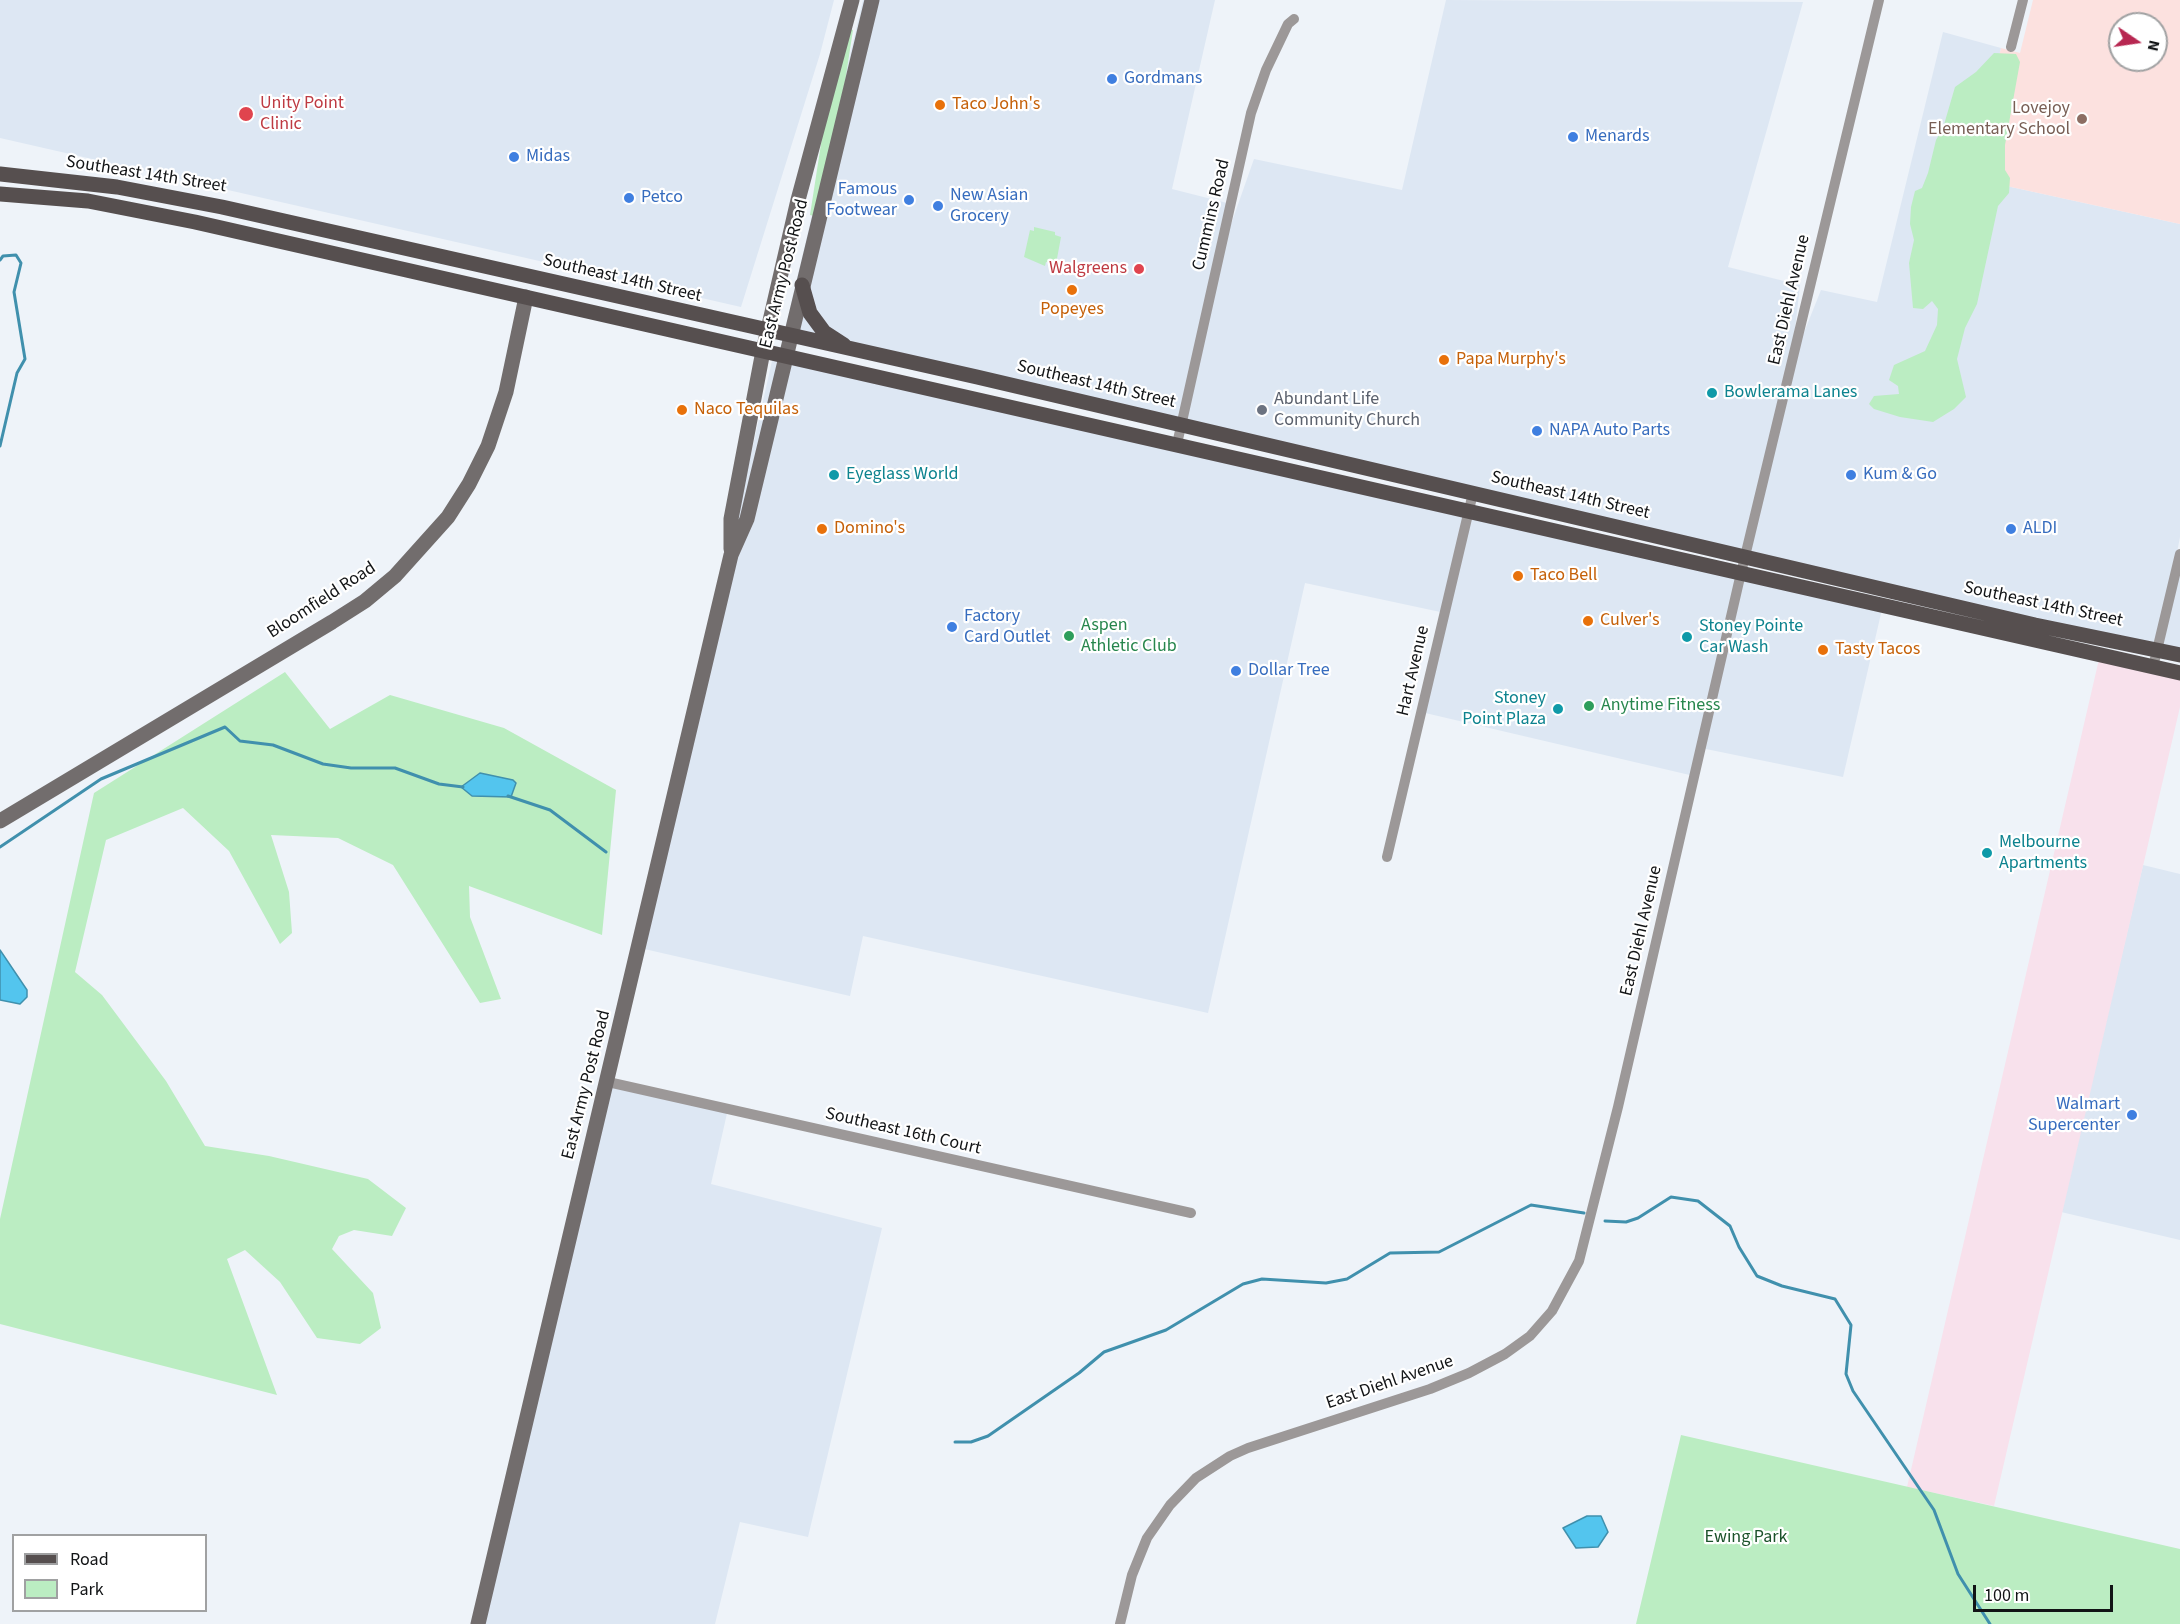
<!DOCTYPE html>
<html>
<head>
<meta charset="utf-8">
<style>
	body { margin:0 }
	#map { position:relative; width:2180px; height:1624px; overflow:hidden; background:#eef3f9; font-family:"Source Sans 3",sans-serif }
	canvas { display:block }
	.legend { position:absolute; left:12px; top:1534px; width:195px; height:78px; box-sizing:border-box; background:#fff; border:2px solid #a0a1a2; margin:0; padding:8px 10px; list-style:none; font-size:18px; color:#121416 }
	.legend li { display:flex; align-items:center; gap:12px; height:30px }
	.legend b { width:30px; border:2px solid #a0a1a2 }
	.north { position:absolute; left:2108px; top:12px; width:60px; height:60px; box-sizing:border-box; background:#fff; border:2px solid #a0a1a2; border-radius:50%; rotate:103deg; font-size:16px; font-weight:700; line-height:24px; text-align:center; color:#121416 }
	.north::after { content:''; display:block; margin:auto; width:21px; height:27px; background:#b72751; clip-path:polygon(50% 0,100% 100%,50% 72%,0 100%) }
	.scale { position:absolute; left:1973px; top:1585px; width:140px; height:27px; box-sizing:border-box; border:3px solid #121416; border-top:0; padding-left:8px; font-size:18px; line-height:21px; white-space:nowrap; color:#121416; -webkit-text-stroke:4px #fff; paint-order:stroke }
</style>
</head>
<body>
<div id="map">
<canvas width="2180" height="1624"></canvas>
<ul class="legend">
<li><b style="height:8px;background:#564f4f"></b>Road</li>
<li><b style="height:16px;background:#bbedc2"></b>Park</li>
</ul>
<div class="north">N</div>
<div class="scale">100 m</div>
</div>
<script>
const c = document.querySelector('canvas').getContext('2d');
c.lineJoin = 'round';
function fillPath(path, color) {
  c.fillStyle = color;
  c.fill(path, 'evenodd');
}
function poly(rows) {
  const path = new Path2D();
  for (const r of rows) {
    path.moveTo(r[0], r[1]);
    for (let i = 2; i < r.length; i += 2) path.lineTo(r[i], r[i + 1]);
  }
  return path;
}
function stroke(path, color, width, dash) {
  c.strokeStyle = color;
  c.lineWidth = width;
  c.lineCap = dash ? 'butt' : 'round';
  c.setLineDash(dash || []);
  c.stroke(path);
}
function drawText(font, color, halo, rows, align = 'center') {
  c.font = font + ' "Source Sans 3",sans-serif';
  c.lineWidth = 4.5;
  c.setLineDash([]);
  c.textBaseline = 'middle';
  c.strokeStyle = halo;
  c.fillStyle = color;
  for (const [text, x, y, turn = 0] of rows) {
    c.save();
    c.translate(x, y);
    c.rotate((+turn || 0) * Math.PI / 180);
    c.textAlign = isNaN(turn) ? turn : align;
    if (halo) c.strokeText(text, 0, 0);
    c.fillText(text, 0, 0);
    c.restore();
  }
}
const built = poly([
	[0,0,834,0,820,54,741,307,0,138],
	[863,0,1215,0,1172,189,1231,204,1223,247,1254,159,1402,190,1446,0,1803,2,1728,267,1800,285,1791,365,1821,290,1877,302,1943,32,2001,48,1970,178,2180,224,2180,537,2163,623,2180,554,2180,655,785,329],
	[774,352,1883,605,1843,777,1701,748,1694,776,1421,712,1445,613,1305,583,1208,1013,863,936,850,996,640,948],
	[2143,865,2180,874,2180,1240,2061,1212],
	[608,1082,728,1109,711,1184,882,1228,808,1537,740,1522,715,1624,478,1624]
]);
const industrial = poly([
	[2100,655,2180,673,2180,707,1994,1506,1907,1487]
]);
const education = poly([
	[2033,0,2180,0,2180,224,1970,178,2001,48,2020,53],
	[2120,24,2156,24,2156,60,2120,60]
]);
const green = poly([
	[850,29,853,30,845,82,814,216,810,215,825,118],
	[1994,53,2016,54,2020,62,2005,145,2005,170,2010,178,2009,193,1998,206,1977,304,1965,328,1957,359,1966,397,1954,409,1933,422,1900,417,1874,409,1869,404,1874,396,1899,394,1898,386,1889,380,1894,365,1925,351,1937,325,1938,309,1932,301,1923,309,1913,308,1909,263,1914,240,1910,224,1911,207,1915,191,1922,188,1928,173,1936,140,1943,128,1955,87,1976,72],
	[1034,227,1055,232,1055,235,1061,237,1056,264,1046,262,1045,266,1024,257,1030,230,1034,231],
	[285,672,330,729,390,695,504,728,616,790,602,935,469,886,470,917,501,999,480,1003,393,865,338,838,271,835,289,892,292,933,280,944,229,851,183,808,106,840,75,972,102,995,166,1081,205,1146,269,1156,368,1179,406,1208,392,1236,354,1230,339,1236,332,1249,373,1293,381,1328,360,1344,317,1338,280,1282,245,1250,227,1259,277,1395,0,1324,0,1219,94,793],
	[1681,1435,2180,1549,2180,1624,1636,1624]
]);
const water = poly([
	[480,773,513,780,516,783,511,797,472,796,461,787,480,773],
	[0,950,27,990,27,997,20,1004,0,1000,0,950],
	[1587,1516,1601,1516,1608,1532,1598,1547,1576,1548,1563,1528,1587,1516]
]);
const stream = poly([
	[0,260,3,256,16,255,21,263,14,292,25,359,17,373,0,446],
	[508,796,550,810,606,852],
	[0,847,101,779,225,727,240,741,273,745,323,764,351,768,395,768,439,784,463,787],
	[1605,1221,1626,1222,1638,1218,1671,1197,1698,1201,1730,1226,1739,1247,1757,1276,1782,1286,1835,1299,1851,1325,1846,1374,1853,1391,1934,1510,1958,1574,1990,1624],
	[955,1442,971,1442,988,1436,1079,1373,1104,1352,1166,1330,1243,1284,1262,1279,1326,1283,1347,1279,1390,1253,1439,1252,1531,1205,1584,1213]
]);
const street = poly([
	[2011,47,2023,0],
	[1177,444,1251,113,1266,70,1288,24,1294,19],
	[2153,667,2180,554],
	[1387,857,1473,493],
	[608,1082,1191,1213],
	[1120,1624,1132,1575,1147,1538,1170,1505,1196,1478,1230,1456,1248,1448,1430,1389,1469,1373,1505,1354,1530,1336,1552,1311,1579,1261,1618,1107,1741,573,1879,0]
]);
const secondary = poly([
	[731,549,731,519,763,351,798,200,852,0],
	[0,821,332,622,365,601,395,576,448,517,469,484,488,446,506,392,526,297],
	[478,1624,731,555,747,519,872,0]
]);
const primary = poly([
	[0,174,117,187,222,207,977,377,2035,625,2180,655],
	[0,194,88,201,195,222,2180,673],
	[802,285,810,313,824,332,844,345]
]);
const markers = [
	[1112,79,6,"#3f7fe0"],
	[940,105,6,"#e8710a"],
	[246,114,8,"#e0444e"],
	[2082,119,6,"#8d6e63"],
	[1573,137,6,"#3f7fe0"],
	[514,157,6,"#3f7fe0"],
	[629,198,6,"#3f7fe0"],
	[909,200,6,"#3f7fe0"],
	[938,206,6,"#3f7fe0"],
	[1139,269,6,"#e0444e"],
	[1072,290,6,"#e8710a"],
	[1444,360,6,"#e8710a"],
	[1712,393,6,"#0f9aa8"],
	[682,410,6,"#e8710a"],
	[1262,410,6,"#6b7280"],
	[1537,431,6,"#3f7fe0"],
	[834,475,6,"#0f9aa8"],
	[1851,475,6,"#3f7fe0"],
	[822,529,6,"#e8710a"],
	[2011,529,6,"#3f7fe0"],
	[1518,576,6,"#e8710a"],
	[1588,621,6,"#e8710a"],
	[952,627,6,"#3f7fe0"],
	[1069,636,6,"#2e9e5b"],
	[1687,637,6,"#0f9aa8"],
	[1823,650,6,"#e8710a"],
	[1236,671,6,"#3f7fe0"],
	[1589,706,6,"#2e9e5b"],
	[1558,709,6,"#0f9aa8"],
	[1987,853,6,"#0f9aa8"],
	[2132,1115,6,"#3f7fe0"]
];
const shopNames = [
	["Gordmans",1124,79],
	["Menards",1585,137],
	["Midas",526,157],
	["Famous",897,190,"right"],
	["Footwear",897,211,"right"],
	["New Asian",950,196],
	["Grocery",950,217],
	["Petco",641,198],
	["NAPA Auto Parts",1549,431],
	["Kum & Go",1863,475],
	["ALDI",2023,529],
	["Factory",964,617],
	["Card Outlet",964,638],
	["Dollar Tree",1248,671],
	["Walmart",2120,1105,"right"],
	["Supercenter",2120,1126,"right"]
];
const healthNames = [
	["Unity Point",260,104],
	["Clinic",260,125],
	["Walgreens",1127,269,"right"]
];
const foodNames = [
	["Taco John's",952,105],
	["Popeyes",1072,310,"center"],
	["Papa Murphy's",1456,360],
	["Naco Tequilas",694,410],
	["Domino's",834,529],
	["Taco Bell",1530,576],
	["Culver's",1600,621],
	["Tasty Tacos",1835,650]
];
const educationNames = [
	["Lovejoy",2070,109],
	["Elementary School",2070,130]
];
const streetNames = [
	["Southeast 14th Street",146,175,9],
	["Cummins Road",1212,215,-77],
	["East Army Post Road",785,274,-76],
	["Southeast 14th Street",622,279,13],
	["East Diehl Avenue",1790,300,-77],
	["Southeast 14th Street",1096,385,13],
	["Southeast 14th Street",1570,496,13],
	["Bloomfield Road",322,601,-33],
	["Southeast 14th Street",2043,605,12],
	["Hart Avenue",1414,671,-77],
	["East Diehl Avenue",1642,931,-77],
	["East Army Post Road",587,1085,-76],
	["Southeast 16th Court",903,1132,13],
	["East Diehl Avenue",1390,1383,-19]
];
const cultureNames = [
	["Bowlerama Lanes",1724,393],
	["Eyeglass World",846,475],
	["Stoney Pointe",1699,627],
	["Car Wash",1699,648],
	["Stoney",1546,699,"right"],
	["Point Plaza",1546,720,"right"],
	["Melbourne",1999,843],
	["Apartments",1999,864]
];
const worshipNames = [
	["Abundant Life",1274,400],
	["Community Church",1274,421]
];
const leisureNames = [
	["Aspen",1081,626],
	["Athletic Club",1081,647],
	["Anytime Fitness",1601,706]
];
const parkNames = [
	["Ewing Park",1746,1538]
];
fillPath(built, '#dde7f3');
fillPath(industrial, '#f8e1ec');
fillPath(education, '#fce1df');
fillPath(green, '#bbedc2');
fillPath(water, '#53c5ee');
stroke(water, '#4090ad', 1.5);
stroke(stream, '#4090ad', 3);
stroke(street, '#9c9898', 10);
stroke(secondary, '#726d6d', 15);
stroke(primary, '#564f4f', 15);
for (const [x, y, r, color] of markers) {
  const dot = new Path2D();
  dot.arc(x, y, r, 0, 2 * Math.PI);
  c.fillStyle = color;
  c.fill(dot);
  stroke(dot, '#fff', 2);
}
drawText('18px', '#366cbe', '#fff', shopNames, 'left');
drawText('18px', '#be3a42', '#fff', healthNames, 'left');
drawText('18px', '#c56008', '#fff', foodNames, 'left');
drawText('18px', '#785e54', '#fff', educationNames, 'right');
drawText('18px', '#121416', '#fff', streetNames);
drawText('18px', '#0d838f', '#fff', cultureNames, 'left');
drawText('18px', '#5b616d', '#fff', worshipNames, 'left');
drawText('18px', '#27864d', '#fff', leisureNames, 'left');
drawText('18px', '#1b522a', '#fff', parkNames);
</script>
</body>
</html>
